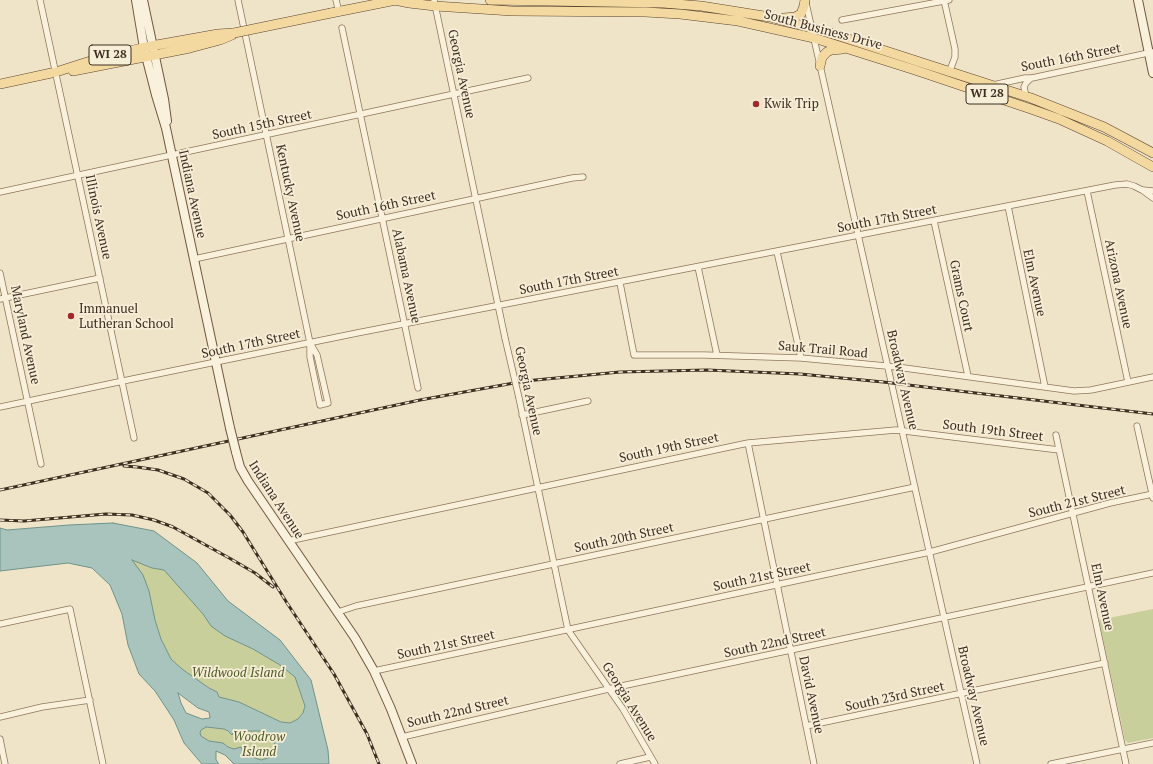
<!DOCTYPE html>
<html>
<head>
<meta charset="utf-8">
<style>
	body { margin:0 }
	canvas { display:block; background:#f0e4c8 }
</style>
</head>
<body>
<canvas width="1153" height="764"></canvas>
<script>
const c = document.querySelector('canvas').getContext('2d');
c.lineJoin = 'round';
function fillPath(path, color) {
  c.fillStyle = color;
  c.fill(path, 'evenodd');
}
function poly(rows) {
  const path = new Path2D();
  for (const r of rows) {
    path.moveTo(r[0], r[1]);
    for (let i = 2; i < r.length; i += 2) path.lineTo(r[i], r[i + 1]);
  }
  return path;
}
function stroke(path, color, width, dash) {
  c.strokeStyle = color;
  c.lineWidth = width;
  c.lineCap = dash ? 'butt' : 'round';
  c.setLineDash(dash || []);
  c.stroke(path);
}
function drawText(font, color, halo, rows, align = 'center') {
  c.font = font + ' "PT Serif",serif';
  c.lineWidth = 3.5;
  c.setLineDash([]);
  c.textBaseline = 'middle';
  c.strokeStyle = halo;
  c.fillStyle = color;
  for (const [text, x, y, turn = 0] of rows) {
    c.save();
    c.translate(x, y);
    c.rotate((+turn || 0) * Math.PI / 180);
    c.textAlign = isNaN(turn) ? turn : align;
    if (halo) c.strokeText(text, 0, 0);
    c.fillText(text, 0, 0);
    c.restore();
  }
}
const green = poly([
	[132,559,152,568,164,569,203,614,212,626,225,636,253,649,280,665,295,677,305,706,303,713,298,719,290,723,281,722,239,702,219,697,217,692,209,688,182,669,171,659,161,639,155,620],
	[1153,609,1153,738,1128,743,1125,740,1099,620],
	[210,727,224,729,229,733,234,733,244,738,244,734,245,731,264,731,272,737,275,746,273,755,268,758,261,760,243,754,242,748,234,749,228,747,223,743,209,741,201,736,200,733,203,728]
]);
const water = poly([
	[113,523,154,531,197,563,228,601,280,640,311,680,328,750,329,764,234,764,225,755,216,751,216,760,219,764,202,764,184,743,174,720,155,691,139,674,128,645,122,614,110,585,92,568,68,563,0,571,0,528,7,530,69,525,113,523],
	[132,560,152,568,164,570,203,614,211,626,225,636,253,649,280,665,295,677,305,706,303,713,298,719,290,723,281,722,239,702,219,697,217,692,209,688,182,669,171,659,161,639,155,620,149,591,143,575,132,560],
	[178,693,198,708,209,712,210,718,202,719,186,713,181,703,178,693],
	[206,727,224,729,228,731,232,735,233,733,234,733,238,740,241,742,246,731,264,731,272,737,275,746,273,755,268,758,261,760,244,754,241,747,234,749,228,747,223,743,209,741,201,736,200,733,201,730,206,727]
]);
const street = poly([
	[40,0,134,438],
	[238,0,310,343,310,357,320,405,328,403,317,355,310,343],
	[336,0,339,12],
	[434,0,505,338],
	[944,0,955,49,955,57,949,73],
	[806,3,977,764],
	[842,20,949,0],
	[342,28,418,388],
	[993,85,1025,78,1032,78,1153,52],
	[1026,97,1024,87,1026,83,1031,78],
	[1143,190,1153,191],
	[1087,191,1128,382],
	[0,192,528,78],
	[1008,206,1045,387],
	[934,221,968,376],
	[777,252,801,358],
	[194,259,572,178,583,177],
	[698,267,717,355],
	[0,273,41,464],
	[620,283,634,355,704,355,801,358,897,367,1074,391,1091,390,1153,377],
	[0,299,100,278],
	[519,398,568,630,623,709,655,764],
	[0,407,123,381,357,333,1115,185,1127,184,1134,186,1142,190,1153,198],
	[522,415,588,401],
	[1137,426,1153,498],
	[1056,435,1126,764],
	[748,443,814,764],
	[288,541,748,443,896,430,1059,450],
	[338,612,356,606,915,487],
	[0,624,70,609,103,764],
	[374,671,930,552,1110,503,1153,494],
	[0,717,42,707,90,700],
	[806,726,1105,663],
	[402,737,617,687,1153,573],
	[0,739,5,764],
	[620,764,650,757],
	[1051,764,1153,743]
]);
const secondary = poly([
	[136,0,144,48,156,95,166,128,230,428],
	[143,0,164,99,167,121],
	[1138,0,1153,73],
	[236,452,240,467,248,481,355,638,374,671,391,709,412,764]
]);
const primary = poly([
	[395,0,409,3,435,6,512,11,645,12,680,14,738,21,814,38,915,70,1031,109,1059,119,1107,141,1153,167],
	[490,0,663,3,701,6,770,17,827,32,1031,98,1104,127,1153,153],
	[331,13,396,0],
	[784,18,795,17,801,14,804,6,805,0],
	[820,66,822,57,827,52,831,50,843,49],
	[73,71,190,48,220,40,232,35],
	[0,84,56,72,103,57,151,46,218,34,234,33]
]);
const rail = poly([
	[124,466,137,467,158,470,184,479,208,493,230,515,243,532,287,603,334,674,367,734,379,764],
	[0,490,420,400,525,381,620,372,707,370,800,374,883,382,1153,414],
	[0,520,24,521,106,514,132,515,154,520,173,527,231,559,255,573,273,587]
]);
const streetBridge = poly([
	[505,338,519,398]
]);
const secondaryBridge = poly([
	[230,428,236,452]
]);
const primaryBridge = poly([
	[234,33,331,13]
]);
const markers = [
	[756,104,4,"#9e2a2b"],
	[71,316,4,"#9e2a2b"]
];
const shields = [
	[110,55,42],
	[987,94,42]
];
const shieldNames = [
	["WI 28",110,55],
	["WI 28",987,94]
];
const streetNames = [
	["South Business Drive",823,30,15],
	["South 16th Street",1071,58,-11],
	["Georgia Avenue",461,74,78],
	["South 15th Street",262,125,-12],
	["Kentucky Avenue",290,193,78],
	["Indiana Avenue",192,194,78],
	["South 16th Street",386,206,-12],
	["Illinois Avenue",98,217,78],
	["South 17th Street",887,219,-11],
	["Alabama Avenue",406,276,78],
	["South 17th Street",569,281,-11],
	["Elm Avenue",1034,283,78],
	["Arizona Avenue",1118,284,78],
	["Grams Court",961,296,78],
	["Maryland Avenue",25,335,78],
	["South 17th Street",251,344,-12],
	["Sauk Trail Road",823,350,5],
	["Broadway Avenue",902,380,77],
	["Georgia Avenue",528,391,78],
	["South 19th Street",993,431,7],
	["South 19th Street",669,448,-12],
	["Indiana Avenue",276,500,57],
	["South 21st Street",1077,502,-14],
	["South 20th Street",624,538,-12],
	["South 21st Street",762,577,-12],
	["Elm Avenue",1102,597,78],
	["South 22nd Street",775,643,-12],
	["South 21st Street",446,645,-12],
	["David Avenue",811,695,78],
	["Broadway Avenue",973,696,77],
	["South 23rd Street",895,697,-12],
	["Georgia Avenue",629,702,58],
	["South 22nd Street",458,712,-13]
];
const poiNames = [
	["Kwik Trip",764,104],
	["Immanuel",79,309],
	["Lutheran School",79,324]
];
const parkNames = [
	["Wildwood Island",238,673],
	["Woodrow",259,737],
	["Island",259,752]
];
fillPath(green, '#c9cf9b');
fillPath(water, '#a9c4bc');
stroke(water, '#6f938a', 1);
stroke(street, '#8d765c', 7);
stroke(secondary, '#6f573f', 10);
stroke(primary, '#5b4430', 10);
stroke(street, '#faf1dc', 5.5);
stroke(secondary, '#faf1dc', 8);
stroke(primary, '#f3d9a0', 9);
stroke(rail, '#3d2e20', 3);
stroke(rail, '#f7eed8', 1.5, [4.5]);
stroke(streetBridge, '#8d765c', 7, []);
stroke(secondaryBridge, '#6f573f', 10, []);
stroke(primaryBridge, '#5b4430', 10, []);
stroke(streetBridge, '#faf1dc', 5.5);
stroke(secondaryBridge, '#faf1dc', 8);
stroke(primaryBridge, '#f3d9a0', 9);
for (const [x, y, r, color] of markers) {
  const dot = new Path2D();
  dot.arc(x, y, r, 0, 2 * Math.PI);
  c.fillStyle = color;
  c.fill(dot);
  stroke(dot, '#f7eed8', 1.5);
}
for (const [x, y, w] of shields) {
  const box = new Path2D();
  box.roundRect(x - w / 2, y - 10, w, 20, 3);
  c.fillStyle = '#f7eed8';
  c.fill(box);
  stroke(box, '#3d2e20', 1);
}
drawText('bold 12px', '#3d2e20', null, shieldNames);
drawText('13px', '#3d2e20', '#f7eed8', streetNames);
drawText('13px', '#3d2e20', '#f7eed8', poiNames, 'left');
drawText('italic 13px', '#4d5a26', '#f7eed8', parkNames);
</script>
</body>
</html>
